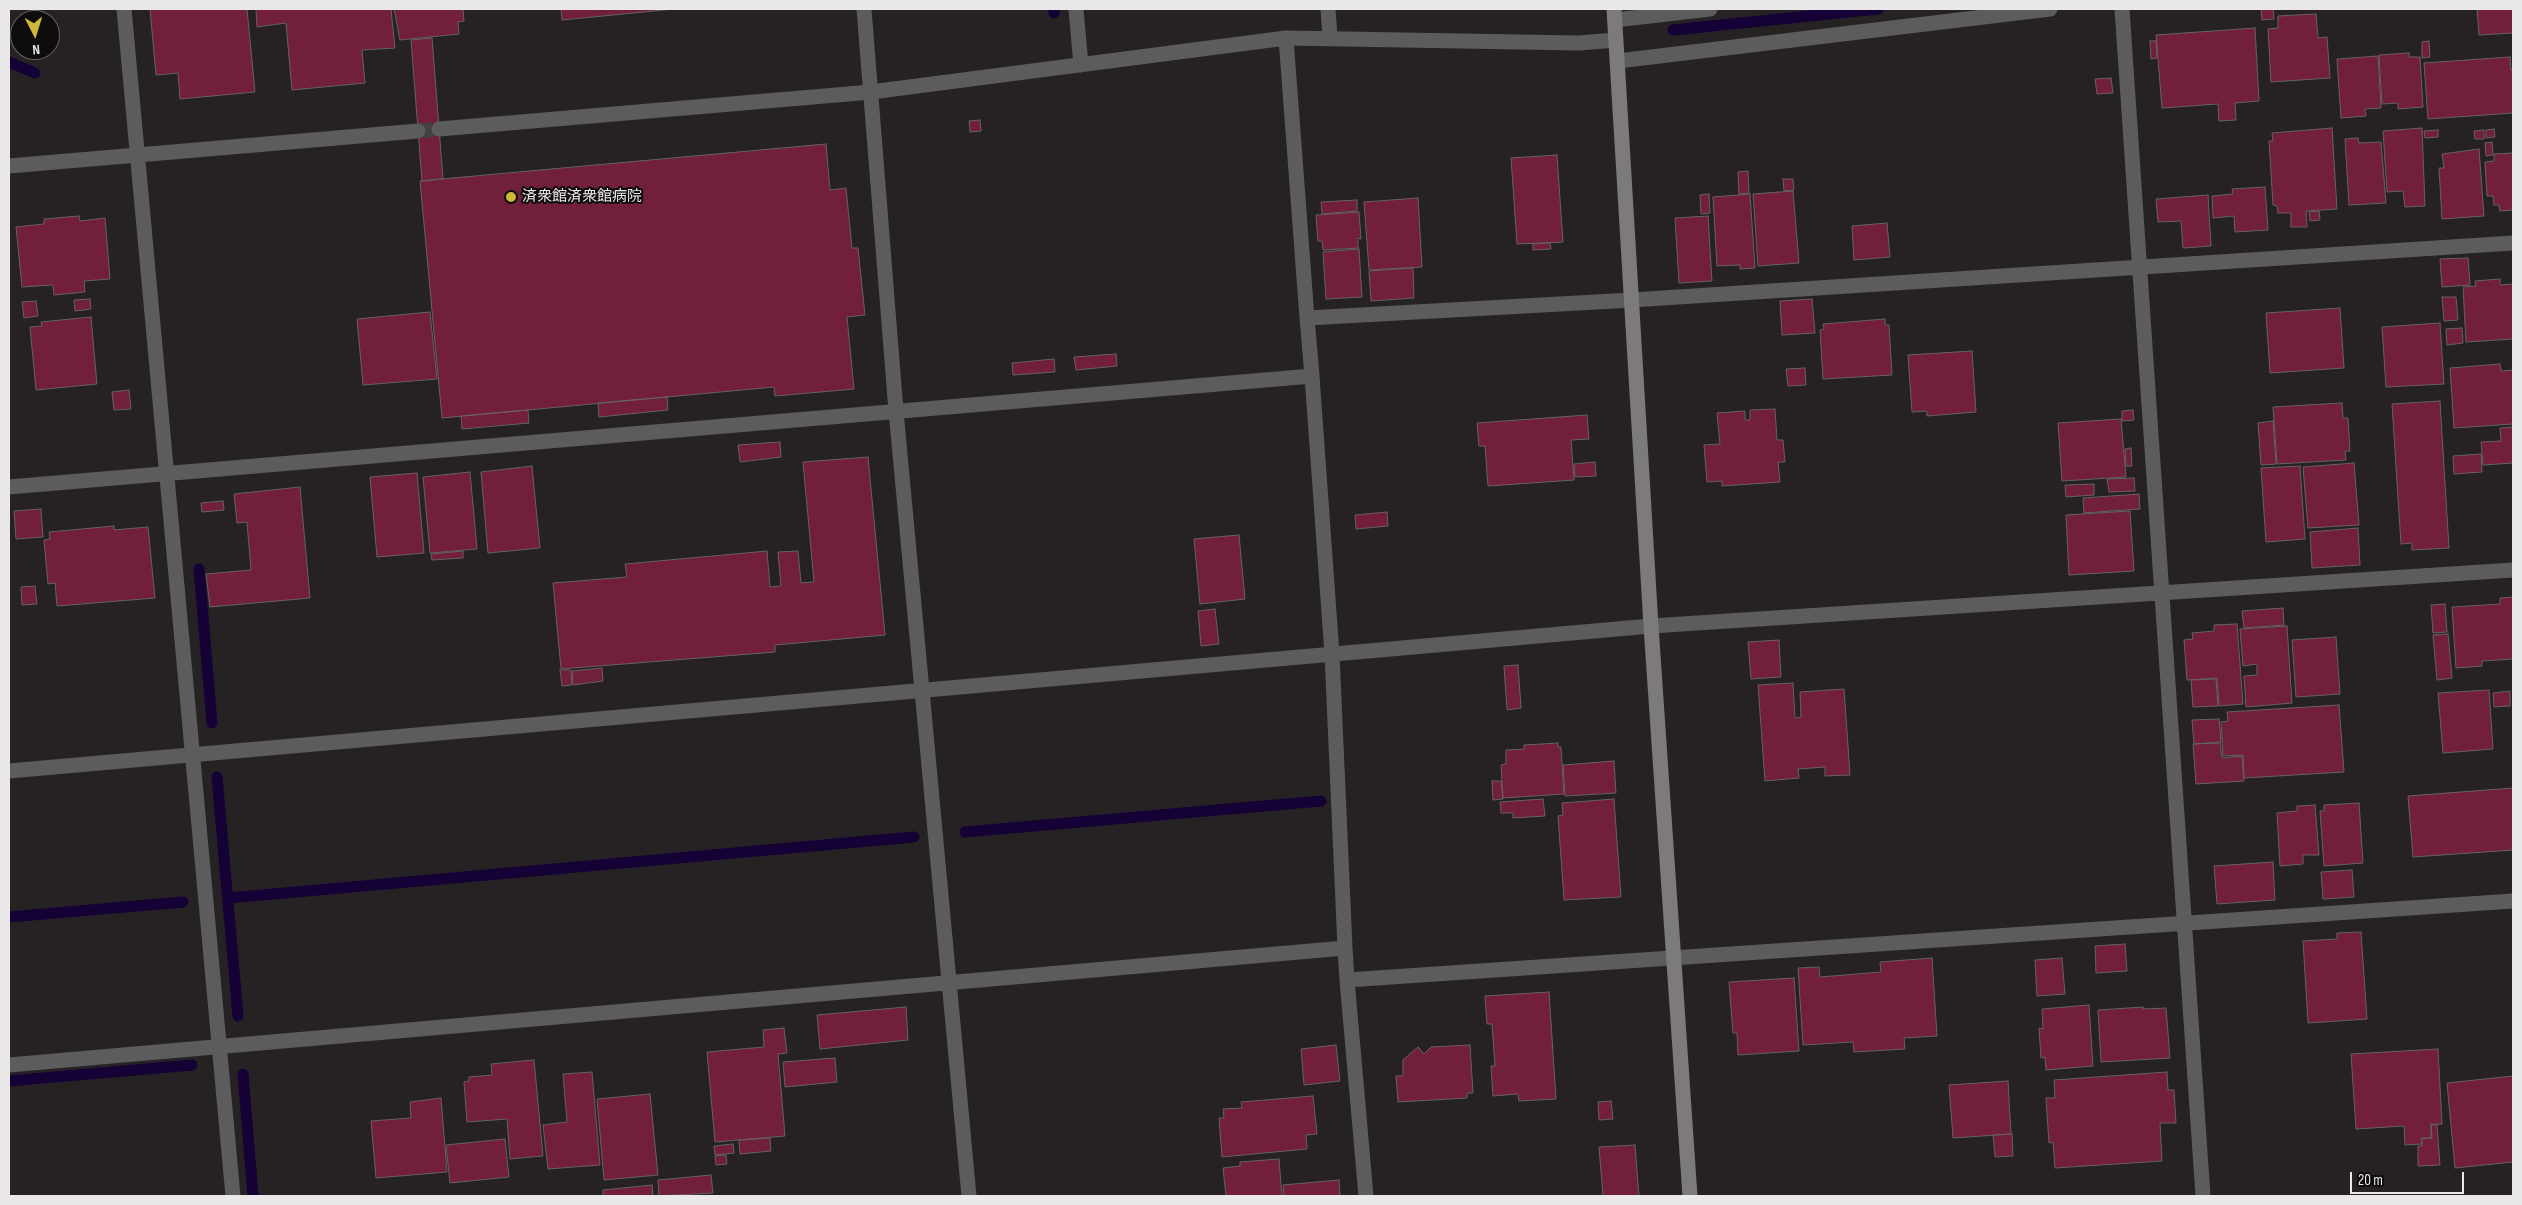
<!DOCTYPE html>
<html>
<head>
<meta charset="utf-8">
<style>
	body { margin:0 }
	#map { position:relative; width:2522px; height:1205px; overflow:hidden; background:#262224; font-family:"Sofia Sans Condensed",sans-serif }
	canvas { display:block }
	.frame { position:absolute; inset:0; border:10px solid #ebe8ea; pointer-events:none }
	.north { position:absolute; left:10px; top:10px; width:50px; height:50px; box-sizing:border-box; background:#0e0c0d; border:1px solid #666465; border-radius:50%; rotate:175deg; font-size:14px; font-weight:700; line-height:20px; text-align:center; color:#ebe8ea }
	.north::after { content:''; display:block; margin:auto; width:18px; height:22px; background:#ceb837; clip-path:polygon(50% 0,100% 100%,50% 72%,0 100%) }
	.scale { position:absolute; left:2350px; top:1172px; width:114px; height:22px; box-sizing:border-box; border:2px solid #ebe8ea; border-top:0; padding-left:6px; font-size:15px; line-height:18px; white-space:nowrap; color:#ebe8ea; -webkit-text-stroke:4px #0e0c0d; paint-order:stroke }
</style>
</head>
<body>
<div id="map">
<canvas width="2522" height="1205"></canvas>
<div class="frame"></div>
<div class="north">N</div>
<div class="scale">20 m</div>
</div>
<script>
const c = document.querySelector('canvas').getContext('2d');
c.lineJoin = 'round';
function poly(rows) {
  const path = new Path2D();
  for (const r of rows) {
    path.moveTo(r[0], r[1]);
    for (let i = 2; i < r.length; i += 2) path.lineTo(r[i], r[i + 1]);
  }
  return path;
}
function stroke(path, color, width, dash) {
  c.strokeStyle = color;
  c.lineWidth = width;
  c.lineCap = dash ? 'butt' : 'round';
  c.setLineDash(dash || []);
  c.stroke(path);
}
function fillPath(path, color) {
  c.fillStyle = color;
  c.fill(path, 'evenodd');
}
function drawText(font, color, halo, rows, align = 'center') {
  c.font = font + ' "Sofia Sans Condensed","Noto Sans JP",sans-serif';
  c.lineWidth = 4;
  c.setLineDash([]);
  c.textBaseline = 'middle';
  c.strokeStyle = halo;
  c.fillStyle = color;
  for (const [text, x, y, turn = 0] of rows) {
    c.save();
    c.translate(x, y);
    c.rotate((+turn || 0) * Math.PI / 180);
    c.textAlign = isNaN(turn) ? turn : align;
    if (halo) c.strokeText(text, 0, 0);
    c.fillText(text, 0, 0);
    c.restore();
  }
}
const stream = poly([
	[1054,9,1054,13],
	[1673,30,1878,9],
	[9,62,35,73],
	[199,569,212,723],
	[217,777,238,1016],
	[965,832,1321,801],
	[228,898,914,837],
	[9,917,183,902],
	[243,1074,253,1196],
	[9,1081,192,1065]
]);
const building = poly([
	[150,9,247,9,255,92,180,99,178,73,156,75,150,9],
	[256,9,391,9,395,48,362,50,365,83,292,90,286,23,257,27,256,9],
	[394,9,463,9,464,21,458,22,459,34,400,40,394,9],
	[561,9,674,9,562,20,561,9],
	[2261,9,2273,9,2274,19,2262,20,2261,9],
	[2477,9,2513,9,2513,33,2479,35,2477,9],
	[2316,14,2318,38,2327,37,2330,78,2271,82,2268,29,2278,28,2278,16,2316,14],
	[2255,28,2259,101,2235,103,2236,120,2219,121,2218,104,2162,108,2156,35,2255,28],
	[432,38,443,179,422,181,411,40,432,38],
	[2150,41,2156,41,2157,58,2151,59,2150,41],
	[2429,41,2430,57,2422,58,2422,42,2429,41],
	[2409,53,2409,57,2420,57,2423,107,2398,109,2398,103,2382,104,2379,55,2409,53],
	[2378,56,2381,108,2365,109,2366,116,2341,118,2337,59,2378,56],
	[2510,57,2511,70,2513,69,2513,113,2428,119,2424,63,2510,57],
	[2111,78,2113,93,2097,94,2095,79,2111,78],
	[980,120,981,131,970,132,969,121,980,120],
	[2332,128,2337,209,2306,211,2307,227,2291,227,2291,213,2278,213,2277,206,2273,205,2269,141,2273,141,2272,133,2332,128],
	[2422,128,2425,206,2405,207,2403,191,2387,192,2383,131,2422,128],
	[2494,129,2495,137,2486,138,2486,130,2494,129],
	[2438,130,2438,137,2425,138,2424,131,2438,130],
	[2484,130,2484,139,2475,139,2474,131,2484,130],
	[2358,138,2359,143,2381,142,2386,203,2349,205,2345,139,2358,138],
	[2492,142,2493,155,2486,156,2485,143,2492,142],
	[826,144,830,190,846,188,852,248,858,248,865,315,847,317,854,389,775,396,774,387,442,418,420,181,826,144],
	[2479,149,2484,216,2442,219,2439,168,2444,168,2442,154,2479,149],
	[2513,153,2513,210,2500,211,2499,205,2494,205,2493,196,2487,196,2485,162,2494,161,2494,154,2513,153],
	[1557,155,1563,242,1517,244,1511,158,1557,155],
	[1748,171,1749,193,1739,194,1738,172,1748,171],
	[1783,179,1793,179,1794,190,1784,191,1783,179],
	[2265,187,2268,230,2235,232,2234,216,2213,218,2212,196,2233,194,2232,189,2265,187],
	[1793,191,1799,263,1758,266,1753,194,1793,191],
	[1709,194,1710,213,1701,214,1700,195,1709,194],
	[1750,194,1755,268,1740,269,1740,265,1717,266,1713,197,1750,194],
	[2208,195,2211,246,2183,248,2181,221,2158,222,2156,199,2208,195],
	[1418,198,1422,267,1369,270,1364,202,1418,198],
	[1357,200,1357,211,1322,214,1321,202,1357,200],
	[2319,211,2320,220,2310,221,2309,212,2319,211],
	[1359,212,1361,239,1358,238,1358,248,1323,250,1322,241,1318,241,1316,215,1359,212],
	[79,216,80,221,105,218,110,279,84,281,85,292,54,295,53,285,22,287,16,227,44,224,44,219,79,216],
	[1708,216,1712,281,1679,283,1675,218,1708,216],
	[1887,223,1890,257,1854,260,1852,226,1887,223],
	[1550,243,1551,249,1533,250,1533,244,1550,243],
	[1359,249,1362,297,1326,299,1323,252,1359,249],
	[2468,258,2470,285,2442,287,2440,259,2468,258],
	[1413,268,1414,298,1371,301,1369,271,1413,268],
	[2500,279,2500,285,2513,284,2513,339,2466,342,2463,287,2476,286,2475,281,2500,279],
	[2442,297,2456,297,2458,320,2444,321,2442,297],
	[90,299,91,309,75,311,74,300,90,299],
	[1812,299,1815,333,1782,335,1780,301,1812,299],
	[36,301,38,316,24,318,22,302,36,301],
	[2340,308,2344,368,2270,373,2266,313,2340,308],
	[430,312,437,379,363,385,357,319,430,312],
	[91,317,97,384,36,390,30,327,42,326,41,322,91,317],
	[1885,319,1885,325,1889,325,1892,375,1823,379,1820,330,1824,329,1823,324,1885,319],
	[2440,323,2444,384,2386,387,2382,327,2440,323],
	[2462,328,2463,343,2447,345,2446,329,2462,328],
	[1972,351,1976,412,1927,416,1927,411,1912,412,1908,355,1972,351],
	[1116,354,1117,366,1076,370,1074,357,1116,354],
	[1054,359,1055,372,1013,375,1012,363,1054,359],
	[2500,364,2501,371,2513,370,2513,424,2454,428,2450,368,2500,364],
	[1805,368,1806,385,1788,386,1786,369,1805,368],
	[129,390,131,409,114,410,112,392,129,390],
	[667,397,668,410,599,417,598,403,667,397],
	[2440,401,2449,548,2412,550,2412,543,2401,544,2392,404,2440,401],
	[2342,403,2343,418,2348,418,2350,451,2345,451,2346,460,2277,464,2273,407,2342,403],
	[1775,409,1777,440,1783,440,1785,462,1778,462,1780,482,1722,486,1722,481,1707,482,1704,445,1720,444,1717,413,1745,411,1745,420,1750,420,1750,410,1775,409],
	[528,410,529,423,462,429,461,416,528,410],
	[2133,410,2134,420,2122,421,2122,411,2133,410],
	[1587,415,1589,439,1571,440,1574,480,1488,486,1485,446,1479,446,1477,423,1587,415],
	[2121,419,2126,477,2062,481,2058,423,2121,419],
	[2273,421,2276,464,2261,465,2258,423,2273,421],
	[2513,427,2513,463,2483,465,2481,442,2501,441,2500,428,2513,427],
	[780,442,781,457,740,462,738,445,780,442],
	[2131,448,2132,466,2126,466,2125,449,2131,448],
	[2481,454,2482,472,2454,474,2453,456,2481,454],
	[868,457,885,635,775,645,775,652,561,669,553,583,627,577,625,564,767,551,770,587,781,586,778,552,798,551,801,583,814,582,803,462,868,457],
	[1595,462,1596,476,1575,477,1574,464,1595,462],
	[2354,463,2359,525,2308,528,2303,467,2354,463],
	[532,466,540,548,488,553,481,472,532,466],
	[2300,466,2305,539,2266,542,2261,468,2300,466],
	[470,472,477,549,430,553,423,477,470,472],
	[417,473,424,553,377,557,370,477,417,473],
	[2134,478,2135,491,2109,492,2107,479,2134,478],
	[2094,484,2094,495,2066,497,2065,485,2094,484],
	[300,487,310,598,210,607,206,574,251,570,247,522,237,523,234,494,300,487],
	[2139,494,2140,509,2084,513,2083,498,2139,494],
	[223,501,224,510,202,512,201,503,223,501],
	[41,509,43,537,16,539,14,511,41,509],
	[2130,511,2134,571,2069,575,2066,515,2130,511],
	[1387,512,1388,526,1356,529,1355,515,1387,512],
	[114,526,114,530,148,527,155,598,57,606,55,583,48,584,44,540,50,539,49,532,114,526],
	[2358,528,2360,565,2312,568,2310,532,2358,528],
	[1239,535,1245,599,1200,604,1194,539,1239,535],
	[463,551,463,558,432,560,431,554,463,551],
	[35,586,37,604,22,605,21,587,35,586],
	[2513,597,2513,659,2482,661,2482,666,2456,668,2452,607,2500,604,2500,598,2513,597],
	[2445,604,2447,632,2433,633,2431,605,2445,604],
	[2283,608,2284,625,2244,628,2242,611,2283,608],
	[1215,609,1219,644,1201,646,1198,611,1215,609],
	[2237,624,2243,704,2219,706,2217,678,2187,680,2184,640,2193,639,2192,633,2214,631,2214,625,2237,624],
	[2287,626,2292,703,2246,707,2244,676,2257,675,2257,664,2243,666,2240,629,2287,626],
	[2448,634,2452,678,2437,680,2433,635,2448,634],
	[2336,637,2340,694,2296,697,2292,640,2336,637],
	[1779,640,1781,677,1751,679,1748,642,1779,640],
	[1518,665,1521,708,1507,710,1504,666,1518,665],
	[602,668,603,681,573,685,572,671,602,668],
	[560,670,571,670,572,685,562,686,560,670],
	[2216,679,2218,706,2193,707,2191,680,2216,679],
	[1793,683,1795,718,1801,717,1800,692,1844,689,1850,775,1825,776,1825,767,1798,769,1799,778,1765,781,1758,685,1793,683],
	[2489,690,2493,749,2443,753,2438,693,2489,690],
	[2510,691,2510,706,2494,707,2493,693,2510,691],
	[2339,705,2344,772,2244,778,2243,755,2223,756,2221,722,2228,721,2227,712,2339,705],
	[2219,719,2221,742,2194,744,2192,720,2219,719],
	[1558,743,1558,747,1561,747,1564,794,1503,798,1501,765,1506,764,1506,750,1524,749,1524,745,1558,743],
	[2220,743,2222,758,2242,756,2244,781,2196,784,2193,744,2220,743],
	[1614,761,1616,793,1565,796,1563,765,1614,761],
	[1492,781,1501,781,1503,799,1493,800,1492,781],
	[2513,788,2513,850,2413,857,2408,796,2513,788],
	[1543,799,1545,816,1513,818,1513,813,1501,813,1500,802,1543,799],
	[1614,799,1621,897,1564,900,1558,816,1563,815,1562,803,1614,799],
	[2359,803,2363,863,2324,866,2320,811,2324,811,2324,805,2359,803],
	[2315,805,2319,855,2303,855,2303,864,2280,866,2277,813,2297,811,2297,806,2315,805],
	[2273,862,2275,900,2217,904,2214,866,2273,862],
	[2352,870,2354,897,2323,899,2321,872,2352,870],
	[2361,932,2367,1019,2308,1023,2303,941,2337,939,2337,933,2361,932],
	[2125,944,2127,971,2096,973,2095,946,2125,944],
	[1932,958,1937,1036,1904,1038,1905,1049,1854,1052,1853,1042,1803,1045,1798,968,1819,967,1820,977,1881,972,1880,962,1932,958],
	[2062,958,2065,994,2037,996,2035,960,2062,958],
	[1794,978,1799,1051,1738,1055,1737,1033,1733,1033,1729,982,1794,978],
	[1549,992,1556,1099,1519,1101,1518,1094,1493,1096,1491,1066,1495,1066,1492,1024,1487,1024,1485,996,1549,992],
	[2089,1005,2093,1066,2046,1070,2045,1057,2041,1058,2039,1028,2043,1029,2042,1009,2089,1005],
	[906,1007,908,1040,820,1049,817,1015,906,1007],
	[2143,1007,2143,1009,2166,1008,2170,1058,2101,1062,2098,1010,2143,1007],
	[784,1028,787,1053,778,1054,785,1136,715,1142,707,1052,764,1047,763,1030,784,1028],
	[1336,1045,1340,1081,1304,1085,1301,1049,1336,1045],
	[1470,1045,1473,1093,1467,1093,1467,1098,1398,1102,1396,1076,1403,1076,1403,1060,1418,1047,1424,1054,1431,1047,1470,1045],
	[2438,1049,2442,1124,2431,1125,2431,1138,2421,1138,2422,1144,2405,1145,2404,1126,2356,1129,2351,1054,2438,1049],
	[835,1058,837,1082,785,1087,783,1062,835,1058],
	[534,1060,543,1156,510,1159,507,1119,467,1122,464,1082,469,1081,469,1077,492,1075,491,1064,534,1060],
	[592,1072,600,1165,548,1169,543,1125,567,1122,563,1074,592,1072],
	[2167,1072,2168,1090,2174,1090,2176,1123,2160,1123,2162,1161,2055,1168,2053,1142,2049,1143,2046,1098,2055,1098,2054,1080,2167,1072],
	[2513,1076,2513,1162,2455,1168,2447,1083,2513,1076],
	[2008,1081,2011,1134,1953,1138,1949,1085,2008,1081],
	[650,1094,658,1175,604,1180,597,1099,650,1094],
	[1313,1096,1317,1134,1306,1135,1307,1149,1222,1157,1219,1118,1224,1118,1223,1109,1242,1108,1241,1102,1313,1096],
	[441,1098,447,1172,376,1178,371,1121,411,1118,410,1102,441,1098],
	[1611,1101,1613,1119,1599,1120,1598,1102,1611,1101],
	[2431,1124,2437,1125,2440,1165,2418,1166,2418,1146,2422,1146,2422,1139,2432,1138,2431,1124],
	[2012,1134,2013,1156,1995,1157,1993,1135,2012,1134],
	[770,1138,771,1151,740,1154,739,1140,770,1138],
	[505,1139,509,1177,450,1183,446,1145,505,1139],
	[733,1144,734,1153,715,1155,714,1146,733,1144],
	[1635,1145,1639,1196,1603,1196,1599,1147,1635,1145],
	[726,1155,727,1164,716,1165,715,1156,726,1155],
	[1279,1159,1282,1196,1226,1196,1223,1168,1240,1166,1240,1162,1279,1159],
	[711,1175,713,1193,659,1196,658,1180,711,1175],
	[1339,1180,1340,1196,1284,1196,1283,1185,1339,1180],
	[652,1185,653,1196,603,1196,603,1190,652,1185]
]);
const streetTunnel = poly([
	[418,131,439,129]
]);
const lane = poly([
	[1328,9,1330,37]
]);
const street = poly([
	[124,9,233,1196],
	[864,9,896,411,969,1196],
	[1076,9,1081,65],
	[2122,9,2203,1196],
	[1615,20,1710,9],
	[1286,38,1307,318],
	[1618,61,2050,9],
	[439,129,871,92,1286,38,1579,43,1616,40],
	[9,166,418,131],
	[1312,376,1332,654,1345,948],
	[9,487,1312,376,1307,318,1632,300,2513,243],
	[9,771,1651,626,2513,570],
	[1347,980,1366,1196],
	[9,1065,1345,948,1347,980,2513,901]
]);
const secondary = poly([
	[1614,9,1651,626,1690,1196]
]);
const markers = [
	[511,197,6,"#ceb837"]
];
const poiNames = [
	["済衆館済衆館病院",522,197]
];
stroke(stream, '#140136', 11);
fillPath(building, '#721f3c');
stroke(building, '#676162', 1);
stroke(streetTunnel, '#444042', 15, [15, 8]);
stroke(lane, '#5c5b5d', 15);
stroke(street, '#5c5b5d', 15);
stroke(secondary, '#7d7a7d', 15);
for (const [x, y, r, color] of markers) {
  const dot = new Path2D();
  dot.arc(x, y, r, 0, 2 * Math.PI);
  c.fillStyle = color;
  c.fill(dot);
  stroke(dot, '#0e0c0d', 2);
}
drawText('15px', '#ebe8ea', '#0e0c0d', poiNames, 'left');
</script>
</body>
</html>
